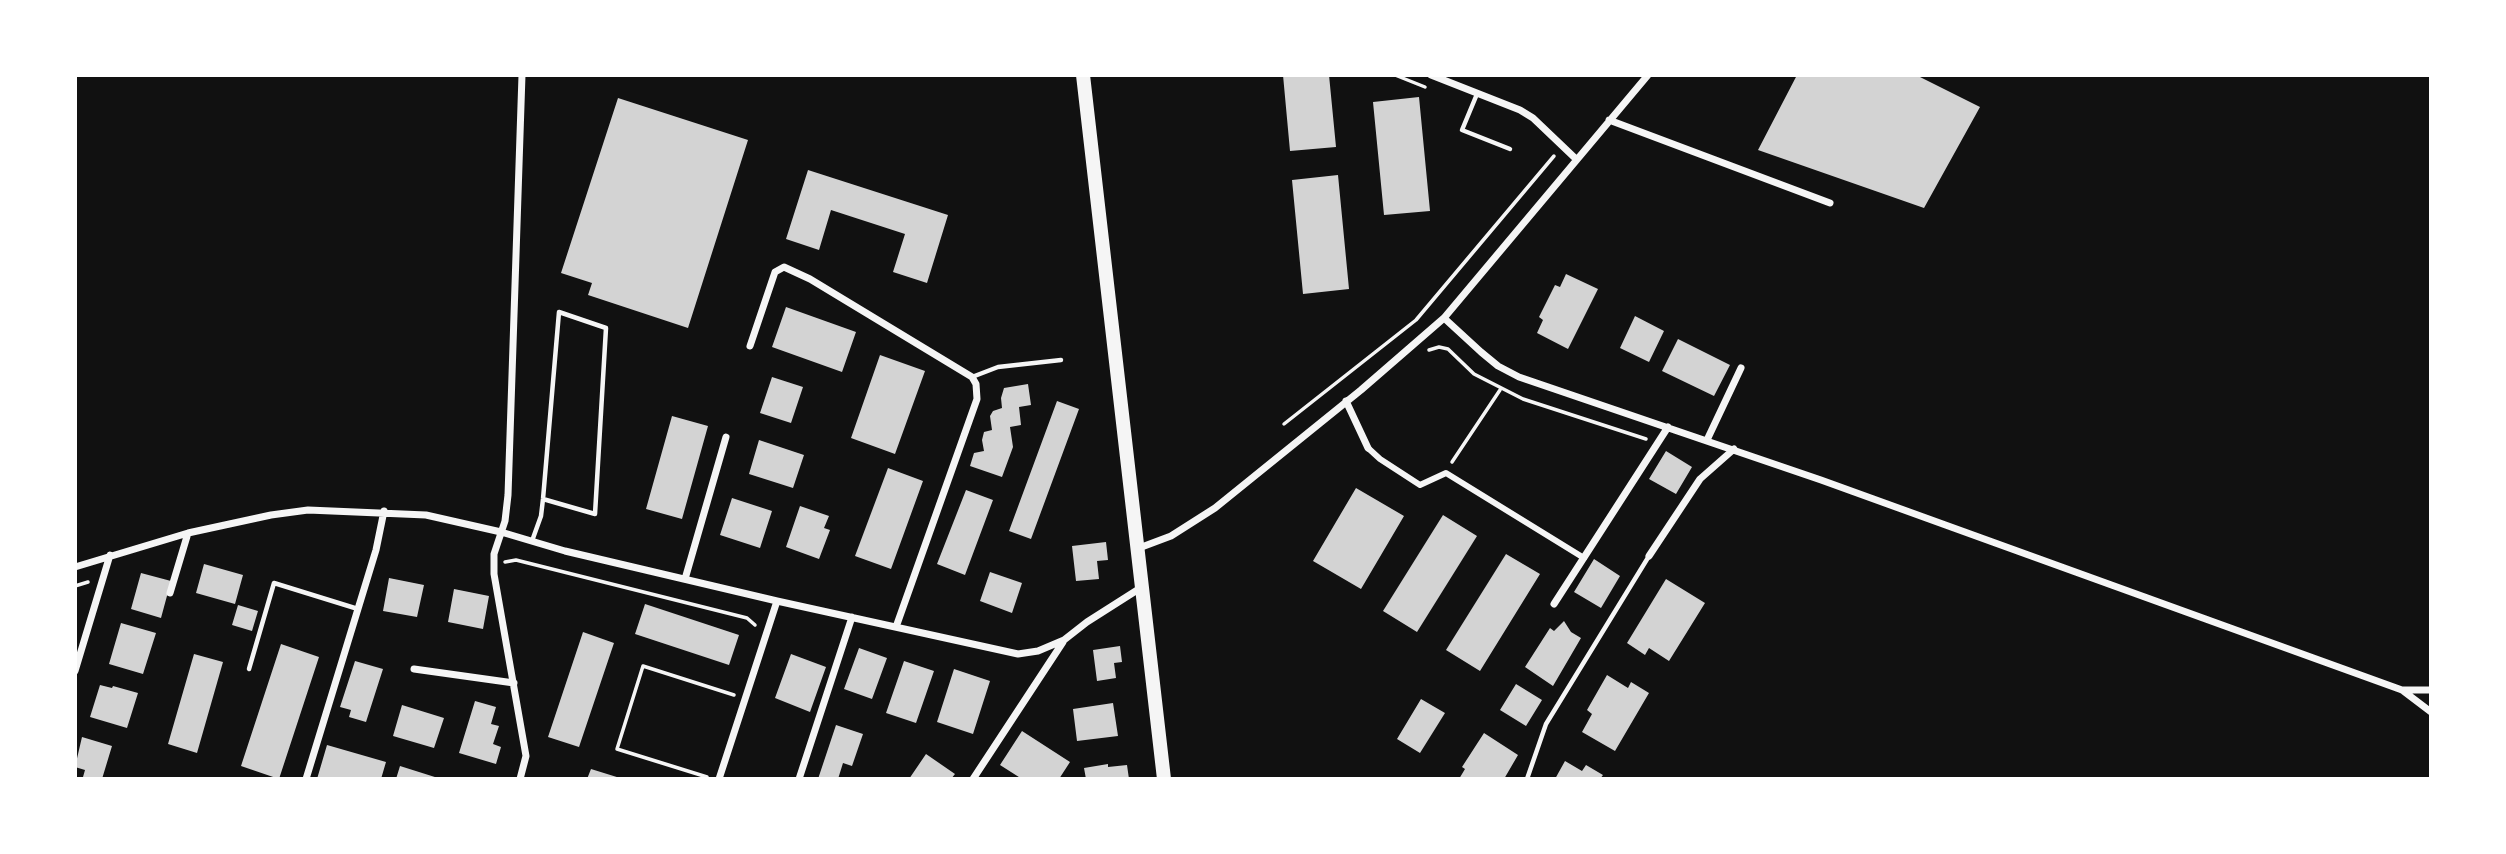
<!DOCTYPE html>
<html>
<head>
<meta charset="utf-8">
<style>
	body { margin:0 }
	#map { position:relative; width:2506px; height:854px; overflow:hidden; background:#111; font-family:"Space Grotesk",sans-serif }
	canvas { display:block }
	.frame { position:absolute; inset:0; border:77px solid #fff; pointer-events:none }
</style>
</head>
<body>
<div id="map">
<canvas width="2506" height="854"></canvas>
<div class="frame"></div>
</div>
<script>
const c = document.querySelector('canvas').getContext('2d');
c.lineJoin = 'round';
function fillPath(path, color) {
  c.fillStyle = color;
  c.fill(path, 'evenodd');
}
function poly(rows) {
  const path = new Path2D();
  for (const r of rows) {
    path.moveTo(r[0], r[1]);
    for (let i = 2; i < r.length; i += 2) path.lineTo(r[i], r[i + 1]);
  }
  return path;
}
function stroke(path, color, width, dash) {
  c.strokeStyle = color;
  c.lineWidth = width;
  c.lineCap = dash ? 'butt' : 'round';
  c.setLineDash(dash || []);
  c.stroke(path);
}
const building = poly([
	[1283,75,1329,75,1336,147,1290,151],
	[1797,75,1916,75,1980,107,1924,208,1758,150],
	[1419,97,1430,211,1384,215,1373,102],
	[618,98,748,140,688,328,588,295,592,283,561,273],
	[808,170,948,215,927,283,893,272,905,234,831,210,819,250,786,239],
	[1338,175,1349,289,1303,294,1292,180],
	[1566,274,1598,289,1568,349,1537,333,1543,320,1539,317,1555,285,1560,287],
	[786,307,856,332,842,372,772,347],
	[1635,316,1664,331,1649,362,1620,348],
	[1678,339,1730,365,1714,396,1662,371],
	[880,355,925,371,895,454,851,438],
	[772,377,803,387,791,423,760,413],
	[1028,384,1031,405,1019,407,1021,425,1010,427,1013,447,1002,477,970,466,974,453,984,451,982,440,984,432,992,430,990,416,993,411,1002,408,1001,398,1004,388],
	[1057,401,1079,409,1031,539,1009,531],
	[672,416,708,426,682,519,646,509],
	[759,440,804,455,793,488,749,474],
	[1666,451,1692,467,1676,494,1649,479],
	[888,468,923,481,891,569,855,556],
	[1356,488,1404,516,1361,589,1313,561],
	[966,490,993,500,965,575,937,564],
	[732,498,772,511,760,548,720,535],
	[800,506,829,516,824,528,830,530,819,559,786,547],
	[1443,515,1477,536,1417,632,1383,611],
	[1106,542,1108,560,1097,561,1099,579,1076,581,1072,546],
	[1506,554,1540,574,1480,671,1446,650],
	[1594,559,1620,576,1601,608,1574,592],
	[204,564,243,575,235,604,196,593],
	[990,572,1022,583,1012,613,980,601],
	[141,573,171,581,161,618,131,609],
	[389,578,424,585,417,617,383,611],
	[1666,579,1705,603,1669,661,1649,648,1645,655,1627,643],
	[454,589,489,596,483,629,448,622],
	[645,604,739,635,729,665,635,634],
	[238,605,258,611,252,631,232,625],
	[1564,621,1571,632,1581,638,1553,686,1525,667,1550,628,1554,631],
	[121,623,156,633,143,674,109,664],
	[583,632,614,643,579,747,548,737],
	[281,644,319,657,279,779,241,766],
	[1120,646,1122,662,1114,663,1116,678,1097,681,1093,650],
	[859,648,887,658,872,699,844,689],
	[194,654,223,662,197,753,168,744],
	[791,654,826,667,810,712,775,698],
	[355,661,383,669,366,722,349,717,351,710,340,707],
	[904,661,934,671,916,723,886,713],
	[954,669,990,681,973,734,937,722],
	[1607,675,1628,688,1631,682,1649,693,1615,751,1582,732,1592,714,1587,710],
	[1516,684,1542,700,1526,726,1500,710],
	[100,685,112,688,113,686,138,693,127,728,90,717],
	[1421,699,1445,713,1420,753,1397,739],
	[475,701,496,707,491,724,499,726,493,744,501,747,496,764,459,753],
	[1113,703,1118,736,1077,741,1073,709],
	[402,705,444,718,434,748,393,736],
	[836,725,863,734,852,766,843,763,838,779,818,779],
	[1022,731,1070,762,1059,779,1022,779,1000,765],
	[1484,733,1518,755,1504,779,1459,779,1465,769,1462,767],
	[82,737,112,746,102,779,83,777,85,770,75,767],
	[327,745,386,762,381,779,317,779],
	[926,754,955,774,951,779,909,779],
	[1565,761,1582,771,1586,765,1603,775,1600,779,1555,779],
	[1108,764,1108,767,1127,765,1129,779,1086,779,1084,768],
	[400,766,438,778,438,779,396,779],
	[591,769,620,778,619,779,587,779]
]);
const path = poly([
	[1395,75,1425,87],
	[1429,350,1439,347,1448,349,1474,374,1523,399,1646,439],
	[1284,424,1416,320,1554,156],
	[1452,462,1500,390],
	[505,562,516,560,747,618,755,625],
	[75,586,88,582],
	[707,777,617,749,643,666,734,695]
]);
const service = poly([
	[1477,94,1462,130,1510,149],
	[972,377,998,367,1061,360],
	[532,541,541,516,543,499,559,312,606,328,595,514,543,499],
	[249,669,274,583,358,609],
	[1527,779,1546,724,1649,556]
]);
const pedestrian = poly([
	[1368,448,1380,459,1420,485,1446,473,1584,558]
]);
const minor = poly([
	[1431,75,1520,110,1533,118,1576,159],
	[1609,120,1830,203],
	[1444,318,1481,352,1498,366,1519,377,1821,480,2402,690,2431,712],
	[750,346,775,272,784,267,810,279,972,377,976,384,977,399,896,627],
	[1346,401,1368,448],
	[1707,440,1741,368],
	[1139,548,1171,536,1215,508,1361,390,1444,318,1648,75],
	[1649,556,1700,479,1734,449],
	[75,567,188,533,271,515,308,510,426,515,501,532,565,551,777,601,1018,654,1038,651,1064,640,1087,622,1142,587],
	[685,579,726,437],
	[170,593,188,533],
	[1554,604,1668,427],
	[414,669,514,683],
	[75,671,110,555],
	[2402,690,2431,690],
	[306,779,376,550,384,511],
	[520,779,526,756,494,574,494,554,505,521,508,495,522,75],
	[719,779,777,601],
	[799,779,852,617],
	[973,779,1063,642]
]);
const primary = poly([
	[1083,75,1164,779]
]);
fillPath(building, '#d3d3d3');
stroke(path, '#f5f5f5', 3.5);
stroke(service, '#f5f5f5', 4.5);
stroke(pedestrian, '#f5f5f5', 6);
stroke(minor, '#f5f5f5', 7);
stroke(primary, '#f5f5f5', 14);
</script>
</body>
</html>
